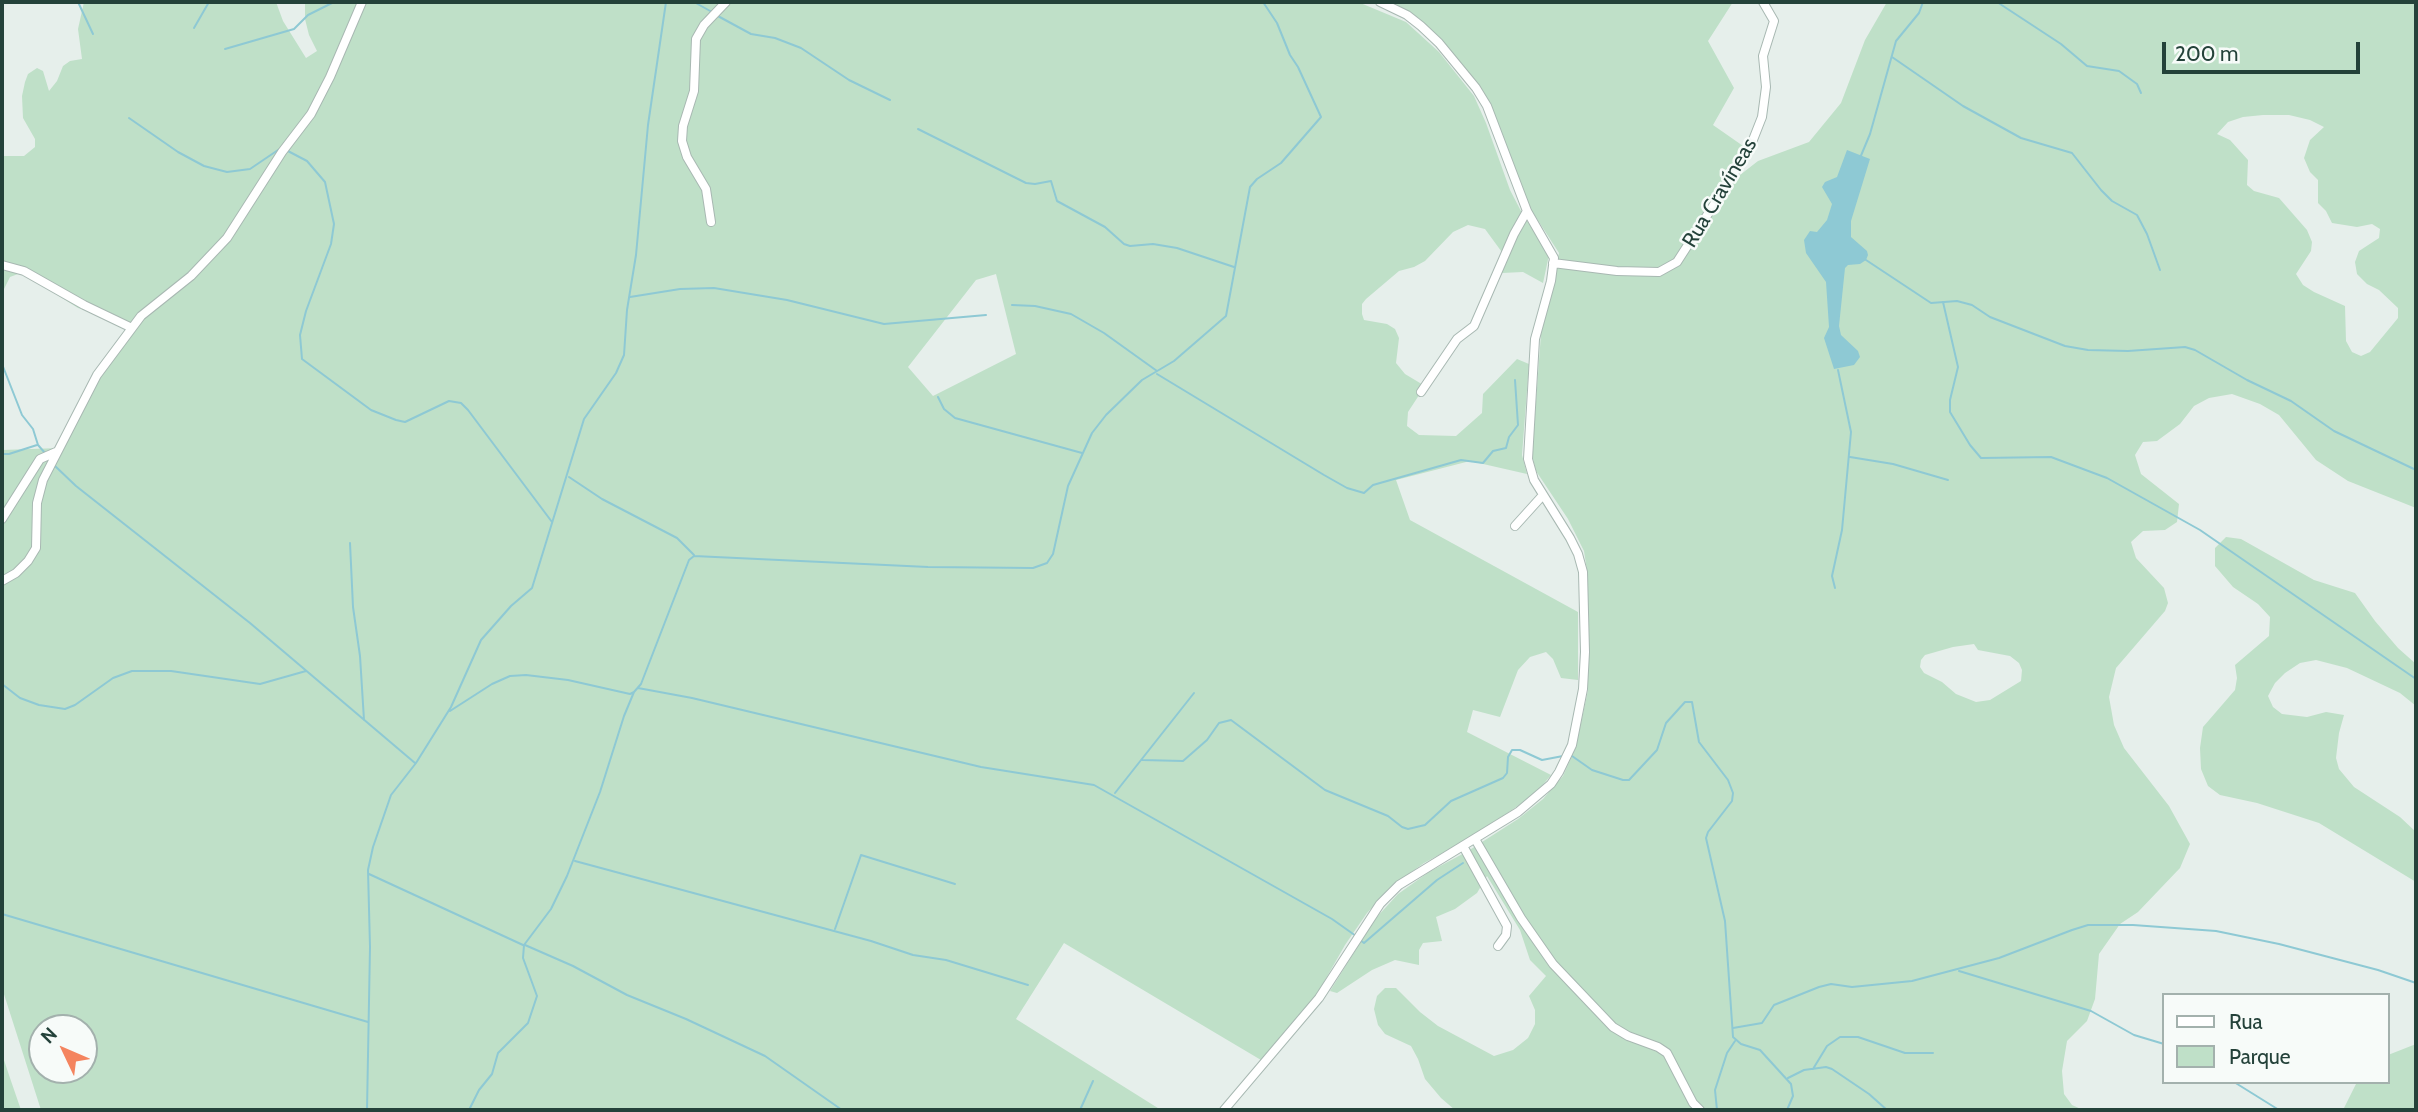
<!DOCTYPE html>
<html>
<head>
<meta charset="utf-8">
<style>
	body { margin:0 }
	#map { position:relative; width:2418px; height:1112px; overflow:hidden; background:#e6efeb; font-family:Cabin,sans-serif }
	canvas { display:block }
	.frame { position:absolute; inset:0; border:4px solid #24423a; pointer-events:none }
	.legend { position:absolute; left:2162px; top:993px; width:228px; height:91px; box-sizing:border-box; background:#f7fbf9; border:2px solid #a3b1ad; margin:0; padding:9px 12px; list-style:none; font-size:21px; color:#24423a }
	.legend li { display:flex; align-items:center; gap:14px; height:35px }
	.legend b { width:35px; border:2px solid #a3b1ad }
	.north { position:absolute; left:28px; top:1014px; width:70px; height:70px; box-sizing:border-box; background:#f7fbf9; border:2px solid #a3b1ad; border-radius:50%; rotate:314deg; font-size:19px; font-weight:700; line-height:28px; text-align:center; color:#24423a }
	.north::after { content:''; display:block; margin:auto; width:24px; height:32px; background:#f4845f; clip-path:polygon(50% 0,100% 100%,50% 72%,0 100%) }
	.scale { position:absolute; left:2162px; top:42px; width:198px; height:32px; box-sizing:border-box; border:4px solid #24423a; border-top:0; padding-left:9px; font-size:21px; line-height:24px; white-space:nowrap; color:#24423a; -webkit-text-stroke:5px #f7fbf9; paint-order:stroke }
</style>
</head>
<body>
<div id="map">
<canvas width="2418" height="1112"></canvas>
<div class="frame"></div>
<ul class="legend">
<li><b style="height:9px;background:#fff"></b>Rua</li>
<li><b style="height:19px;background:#bfe0c8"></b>Parque</li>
</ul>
<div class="north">N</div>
<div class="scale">200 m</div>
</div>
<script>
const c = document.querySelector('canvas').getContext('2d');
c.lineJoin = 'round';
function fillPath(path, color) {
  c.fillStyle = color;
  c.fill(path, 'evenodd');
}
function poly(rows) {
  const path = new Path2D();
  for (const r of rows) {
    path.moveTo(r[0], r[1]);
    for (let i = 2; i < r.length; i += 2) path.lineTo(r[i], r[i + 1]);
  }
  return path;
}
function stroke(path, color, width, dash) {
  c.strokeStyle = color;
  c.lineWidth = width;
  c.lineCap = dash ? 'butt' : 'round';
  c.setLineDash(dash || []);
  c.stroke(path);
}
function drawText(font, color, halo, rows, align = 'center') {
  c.font = font + ' Cabin,sans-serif';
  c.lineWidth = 5;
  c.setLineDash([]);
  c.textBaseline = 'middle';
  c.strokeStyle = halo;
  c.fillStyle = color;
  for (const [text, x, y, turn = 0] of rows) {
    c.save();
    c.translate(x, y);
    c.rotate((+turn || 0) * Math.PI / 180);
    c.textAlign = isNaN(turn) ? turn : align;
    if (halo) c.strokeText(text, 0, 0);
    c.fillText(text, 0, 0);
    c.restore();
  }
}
const green = poly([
	[84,2,276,2,283,21,306,58,317,51,309,35,305,19,305,2,1358,2,1406,22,1439,52,1474,96,1486,123,1510,190,1522,213,1549,255,1543,283,1523,272,1502,273,1496,270,1504,255,1485,229,1468,225,1453,232,1425,261,1414,267,1399,271,1366,299,1362,304,1362,314,1364,320,1387,324,1395,329,1399,338,1396,363,1405,374,1425,386,1408,412,1407,426,1419,435,1456,436,1482,413,1483,394,1517,359,1529,364,1522,455,1527,474,1470,461,1396,480,1410,520,1578,612,1578,680,1561,678,1553,659,1546,652,1530,657,1518,670,1500,717,1473,710,1467,732,1551,775,1537,792,1512,810,1463,842,1424,863,1392,886,1367,913,1345,945,1312,1003,1261,1060,1064,943,1016,1019,1161,1110,41,1110,2,988,2,450,60,448,88,385,133,326,78,308,27,276,18,274,10,277,2,293,2,156,24,156,35,147,35,139,23,118,22,96,25,82,28,74,37,68,43,71,49,91,57,81,63,66,70,61,82,59,78,29],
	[996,274,1016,354,933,396,908,367,976,280],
	[42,1028,84,1028,84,1070,42,1070],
	[1383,2,1733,2,1708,41,1734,88,1713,125,1746,148,1726,181,1731,182,1758,161,1809,142,1841,103,1865,40,1887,2,2416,2,2416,508,2348,481,2316,460,2279,415,2260,404,2232,394,2209,398,2194,406,2180,424,2157,441,2143,442,2135,455,2141,474,2179,504,2177,522,2165,530,2143,531,2131,542,2136,558,2164,588,2168,603,2165,611,2116,668,2109,697,2114,725,2124,748,2169,806,2190,844,2180,868,2138,912,2120,924,2099,954,2095,999,2087,1021,2067,1041,2062,1071,2064,1094,2072,1105,2083,1110,1455,1110,1441,1098,1425,1079,1418,1059,1411,1046,1385,1034,1378,1025,1374,1009,1377,996,1385,988,1396,988,1420,1012,1438,1026,1494,1056,1513,1050,1528,1038,1535,1024,1535,1010,1529,996,1546,976,1530,960,1520,930,1487,876,1477,893,1455,909,1436,917,1442,941,1423,943,1419,950,1419,965,1395,960,1372,970,1337,993,1330,991,1375,919,1398,894,1429,872,1468,851,1518,819,1543,799,1563,776,1576,747,1588,690,1588,577,1584,551,1568,519,1536,471,1532,455,1541,334,1559,253,1530,208,1483,91,1446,46],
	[2263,115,2289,115,2310,120,2324,127,2310,140,2304,158,2310,172,2318,180,2318,203,2326,211,2332,223,2357,227,2372,224,2380,229,2379,238,2359,251,2355,262,2357,274,2367,284,2379,290,2398,308,2398,318,2370,352,2361,356,2352,352,2346,341,2345,306,2314,292,2303,285,2296,274,2311,251,2312,242,2307,230,2279,198,2254,191,2247,185,2248,160,2230,140,2217,134,2228,122,2243,117],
	[1974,644,1978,650,2010,656,2019,663,2022,670,2021,681,1990,700,1976,702,1956,694,1942,682,1924,673,1920,667,1921,660,1925,655,1953,647],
	[2226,537,2241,539,2314,580,2355,593,2375,621,2398,648,2416,664,2416,706,2400,693,2347,668,2316,660,2300,663,2285,673,2275,683,2268,696,2273,707,2282,714,2307,717,2326,712,2344,715,2339,733,2336,758,2339,769,2354,787,2400,817,2416,832,2416,882,2319,823,2257,803,2220,795,2208,786,2201,769,2200,748,2203,727,2235,690,2237,678,2235,665,2269,636,2270,617,2258,604,2233,587,2215,566,2215,548],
	[2416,1044,2416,1110,2343,1110,2357,1082,2388,1082,2388,1055],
	[2,1054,10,1078,21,1110,2,1110]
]);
const water = poly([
	[1847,150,1870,159,1851,221,1851,237,1867,251,1868,255,1866,260,1860,264,1848,265,1845,268,1839,326,1841,335,1858,351,1860,357,1854,365,1834,369,1824,338,1829,327,1826,282,1806,253,1804,240,1810,231,1817,232,1827,220,1832,204,1822,187,1825,182,1837,177]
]);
const stream = poly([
	[78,2,93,34],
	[694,2,712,12],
	[1997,2,2061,44,2087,66,2119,71,2137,84,2141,93],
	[716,15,751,34,775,38,801,48,849,80,890,100],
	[194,28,209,2],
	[225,49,294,29,308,15,334,2],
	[1892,57,1963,106,2021,138,2072,153,2101,190,2112,201,2137,215,2147,234,2160,270],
	[129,118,178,152,204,166,227,172,250,169,281,148],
	[918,129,1026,183,1035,184,1051,181,1057,201,1105,227,1124,244,1130,246,1153,244,1177,248,1234,267],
	[286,150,307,161,325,182,334,224,331,244,306,311,300,335,302,359,371,410,396,420,405,422,449,401,461,403,468,410,552,522],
	[1860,158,1870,134,1896,41,1919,13,1923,2],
	[1866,260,1931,303,1957,301,1972,305,1990,317,2065,346,2088,350,2128,351,2185,347,2195,350,2247,380,2291,401,2334,431,2416,470],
	[630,297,680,289,714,288,787,300,884,324,986,315],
	[1943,302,1958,367,1950,400,1950,412,1970,445,1981,458,2051,457,2107,478,2200,530,2416,679],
	[1012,305,1035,306,1071,314,1104,333,1157,371],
	[2,364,22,415,33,429,38,445,45,453],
	[1157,374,1324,475,1347,488,1364,493,1373,485,1461,460,1483,463,1493,451,1506,448,1509,437,1518,425,1515,380],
	[938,397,944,409,955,418,1082,453],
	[2,454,9,454,37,445],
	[1850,457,1893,464,1948,480],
	[55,466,76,486,250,623,415,763],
	[569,477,602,499,677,538,694,555],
	[350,543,353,607,360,656,364,720],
	[694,556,928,567,1033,568,1047,563,1053,554,1068,486,1092,433,1106,415,1142,380,1174,361,1226,316,1250,187,1257,179,1281,163,1321,117,1298,67,1290,55,1277,23,1263,2],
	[1835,588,1832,576,1842,530,1851,432,1838,370],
	[2,684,20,698,39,705,65,709,75,705,113,678,132,671,171,671,260,684,306,671],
	[638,688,692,698,981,767,1094,785,1332,919,1356,936],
	[450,711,492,684,510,676,526,675,568,680,630,694,634,692],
	[1572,756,1592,770,1623,780,1629,780,1657,750,1666,723,1685,702,1692,702,1699,742,1728,780,1733,793,1732,801,1708,832,1706,838,1725,921,1733,1037,1741,1044,1760,1050,1791,1084,1793,1096,1787,1110],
	[1142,760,1183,761,1207,740,1219,723,1231,720,1325,790,1388,816,1402,827,1408,829,1425,825,1451,801,1503,778,1507,773,1508,757,1512,750,1520,750,1542,760,1563,756],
	[1115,793,1194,693],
	[575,861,871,941,913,955,946,960,1028,985],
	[369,874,523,945],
	[2,914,368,1022],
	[835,929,861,855,955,884],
	[1360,940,1364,943,1437,880,1463,863],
	[525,945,573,966,627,995,686,1019,765,1056,842,1110],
	[1959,971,2091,1011,2134,1035,2164,1044],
	[1733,1028,1762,1023,1774,1005,1819,987,1831,984,1852,987,1912,981,1999,958,2072,930,2088,925,2133,925,2216,931,2279,944,2378,970,2416,983],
	[1813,1069,1827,1046,1840,1037,1858,1037,1905,1053,1933,1053],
	[1788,1078,1804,1070,1826,1067,1832,1069,1869,1094,1887,1110],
	[2234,1082,2279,1110],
	[367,1110,370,947,368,870,373,847,391,795,416,763,451,707,481,640,511,606,532,588,584,419,616,373,624,355,627,310,636,255,648,125,666,2],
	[469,1110,479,1090,492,1074,498,1053,528,1023,537,996,523,958,524,945,551,909,567,876,600,792,624,716,634,692,641,684,689,560,694,556],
	[1080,1110,1093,1081],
	[1717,1110,1715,1090,1727,1053,1735,1041]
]);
const minor = poly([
	[711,222,706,189,687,157,682,141,683,126,694,91,696,39,704,25,726,2],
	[1553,263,1617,271,1659,272,1677,262,1749,150,1762,117,1766,87,1763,56,1774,21,1763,2],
	[2,265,24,271,84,305,132,328],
	[1421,392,1457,339,1474,326,1514,234,1527,211],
	[2,519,40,459,56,452],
	[1515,526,1543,495],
	[2,581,16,573,28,561,36,548,37,503,43,480,97,375,141,316,191,276,227,238,282,152,311,114,330,77,362,2],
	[1475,839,1521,918,1553,964,1613,1027,1628,1036,1658,1047,1667,1053,1693,1103,1700,1110],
	[1463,846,1507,926,1506,935,1498,946],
	[1224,1110,1319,998,1380,904,1399,885,1518,812,1551,784,1559,772,1572,745,1583,689,1585,652,1583,572,1578,554,1570,538,1534,480,1528,459,1535,339,1551,281,1554,258,1527,211,1487,106,1476,88,1439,43,1421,26,1407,15,1380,2]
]);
const streetNames = [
	["Rua Cravíneas",1720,193,-59]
];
fillPath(green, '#bfe0c8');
fillPath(water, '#8ec9d4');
stroke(stream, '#8ec9d4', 2);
stroke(minor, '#a8b8b2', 10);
stroke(minor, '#fff', 8);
drawText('21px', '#24423a', '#f7fbf9', streetNames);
</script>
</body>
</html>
